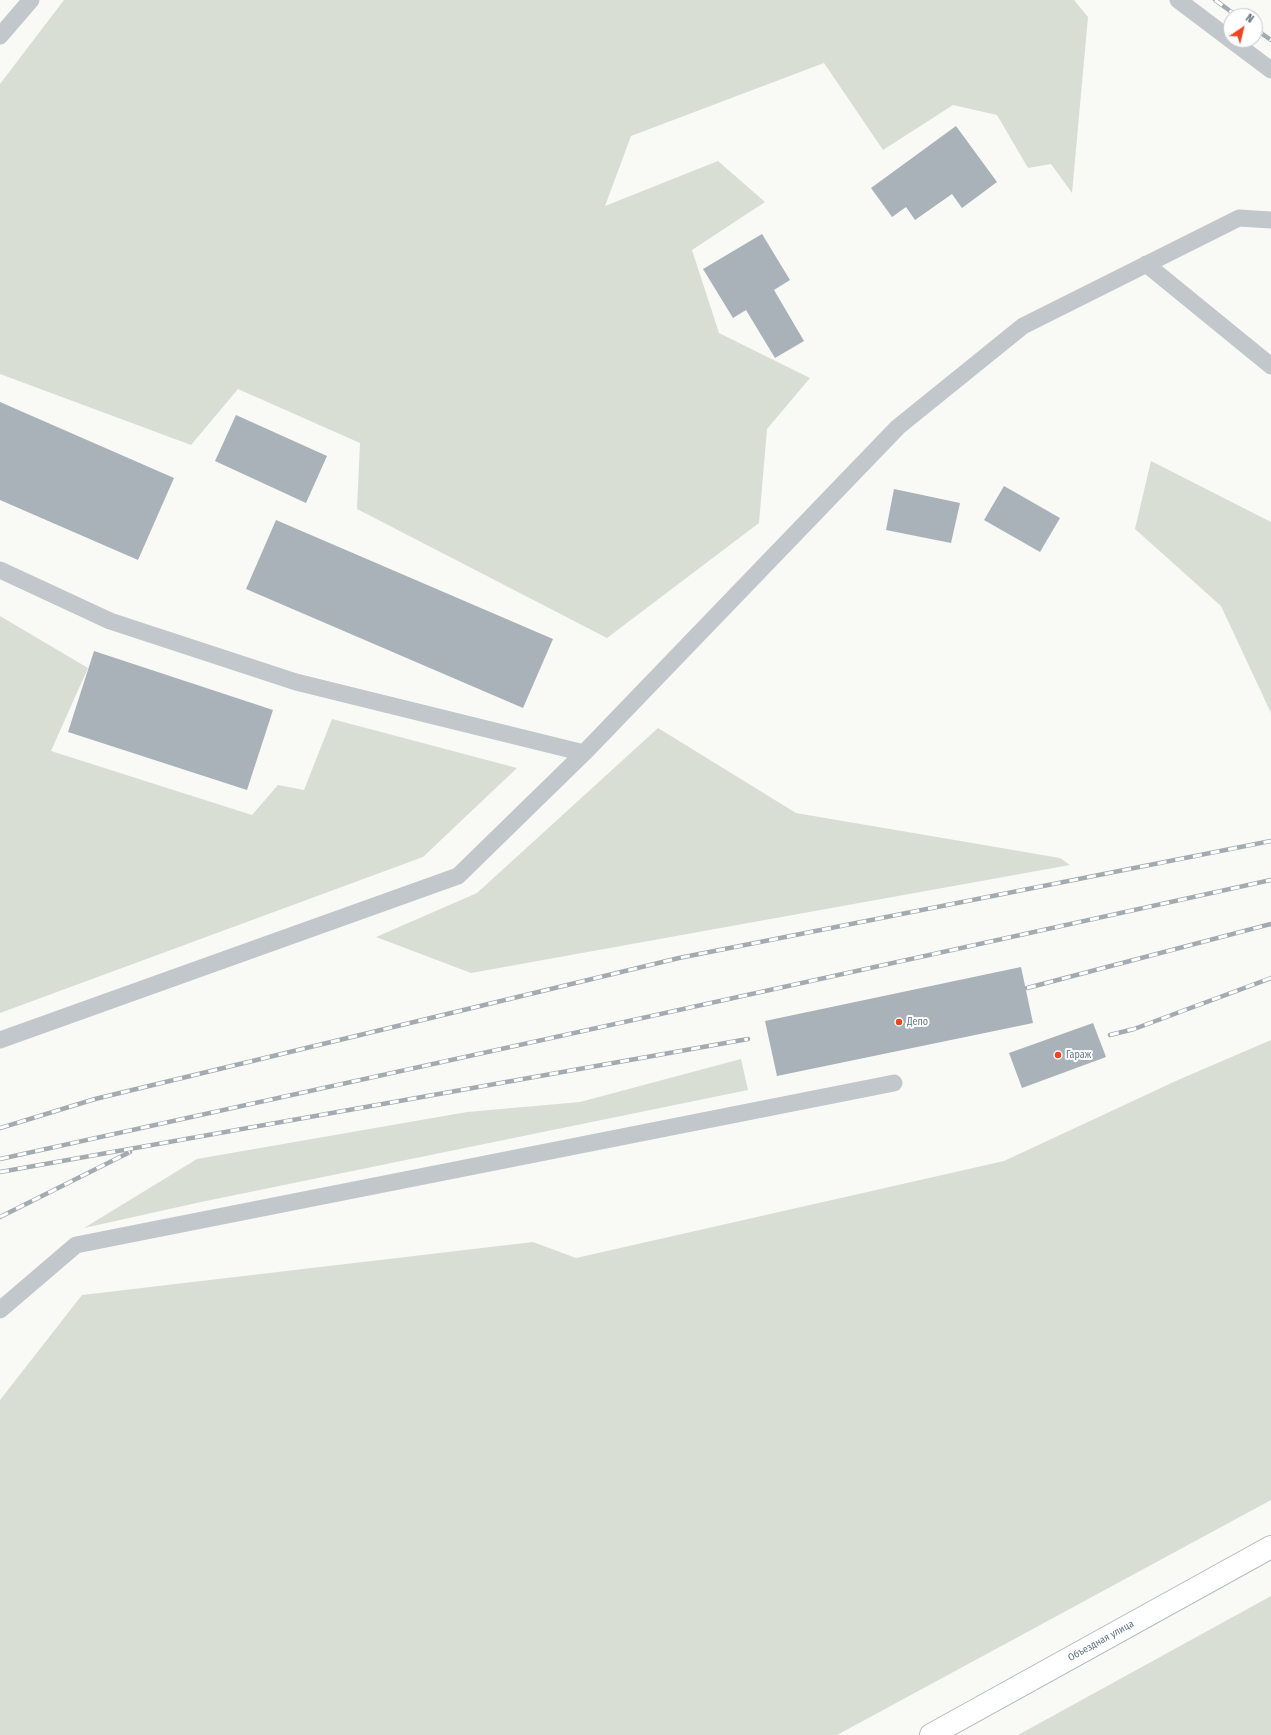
<!DOCTYPE html>
<html>
<head>
<meta charset="utf-8">
<style>
	body { margin:0 }
	#map { position:relative; width:1271px; height:1735px; overflow:hidden; background:#f9f9f6; font-family:"Fira Sans Condensed",sans-serif }
	canvas { display:block }
	.north { position:absolute; left:1223px; top:8px; width:40px; height:40px; box-sizing:border-box; background:#fff; border:1px solid #c0c8cd; border-radius:50%; rotate:35deg; font-size:11px; font-weight:700; line-height:16px; text-align:center; color:#627683 }
	.north::after { content:''; display:block; margin:auto; width:14px; height:18px; background:#ee4521; clip-path:polygon(50% 0,100% 100%,50% 72%,0 100%) }
</style>
</head>
<body>
<div id="map">
<canvas width="1271" height="1735"></canvas>
<div class="north">N</div>
</div>
<script>
const c = document.querySelector('canvas').getContext('2d');
c.lineJoin = 'round';
function fillPath(path, color) {
  c.fillStyle = color;
  c.fill(path, 'evenodd');
}
function poly(rows) {
  const path = new Path2D();
  for (const r of rows) {
    path.moveTo(r[0], r[1]);
    for (let i = 2; i < r.length; i += 2) path.lineTo(r[i], r[i + 1]);
  }
  return path;
}
function stroke(path, color, width, dash) {
  c.strokeStyle = color;
  c.lineWidth = width;
  c.lineCap = dash ? 'butt' : 'round';
  c.setLineDash(dash || []);
  c.stroke(path);
}
function drawText(font, color, halo, rows, align = 'center') {
  c.font = font + ' "Fira Sans Condensed",sans-serif';
  c.lineWidth = 4;
  c.setLineDash([]);
  c.textBaseline = 'middle';
  c.strokeStyle = halo;
  c.fillStyle = color;
  for (const [text, x, y, turn = 0] of rows) {
    c.save();
    c.translate(x, y);
    c.rotate((+turn || 0) * Math.PI / 180);
    c.textAlign = isNaN(turn) ? turn : align;
    if (halo) c.strokeText(text, 0, 0);
    c.fillText(text, 0, 0);
    c.restore();
  }
}
const green = poly([
	[64,0,1074,0,1088,17,1072,193,1051,164,1028,168,997,115,953,105,883,150,824,63,631,136,605,206,718,161,765,202,692,250,719,333,810,378,767,429,759,523,607,638,357,509,360,443,238,389,191,445,0,374,0,84],
	[1151,461,1271,522,1271,713,1221,606,1135,529],
	[0,616,88,668,51,751,252,815,278,785,304,790,332,719,517,768,423,857,0,1013],
	[658,728,796,813,1060,858,1070,865,471,973,376,937,477,893],
	[1271,1040,1271,1500,837,1735,0,1735,0,1400,82,1295,533,1242,576,1258,1004,1161,1178,1080],
	[741,1059,748,1090,201,1202,84,1228,197,1159,467,1112,580,1102],
	[1271,1596,1271,1735,1018,1735]
]);
const building = poly([
	[956,126,997,182,962,208,952,194,915,220,906,207,892,217,871,188],
	[762,234,790,280,774,290,804,341,775,358,746,310,733,318,703,269],
	[0,402,174,478,138,560,0,500],
	[236,415,327,456,306,503,215,461],
	[1004,486,1060,518,1040,552,984,520],
	[894,489,960,503,951,543,886,530],
	[276,520,553,639,523,708,246,589],
	[94,651,273,710,247,790,68,732],
	[1021,967,1033,1023,777,1076,765,1021],
	[1093,1023,1106,1057,1022,1088,1009,1053]
]);
const lane = poly([
	[1178,0,1231,40],
	[0,36,31,0],
	[1231,40,1271,70],
	[1146,264,1271,366],
	[0,570,110,621,296,682,584,753],
	[0,1040,458,876,584,753,898,427,1023,326,1239,218,1271,220],
	[0,1310,76,1245,894,1083]
]);
const secondary = poly([
	[931,1735,1271,1547]
]);
const rail = poly([
	[1215,0,1237,16],
	[1255,29,1271,40],
	[1027,988,1271,924],
	[1110,1035,1134,1029,1271,978],
	[0,1128,95,1099,679,958,1271,841],
	[0,1159,1271,880],
	[0,1172,748,1039],
	[0,1217,130,1152]
]);
const markers = [
	[899,1022,4,"#ee4521"],
	[1058,1055,4,"#ee4521"]
];
const poiNames = [
	["Депо",907,1022],
	["Гараж",1066,1055]
];
const streetNames = [
	["Объездная улица",1101,1641,-29]
];
fillPath(green, '#d9ded5');
fillPath(building, '#a8b2b8');
stroke(secondary, '#b4bbc0', 24);
stroke(lane, '#c2c7cb', 17);
stroke(secondary, '#fff', 22);
stroke(rail, '#a3abb1', 4.5);
stroke(rail, '#fff', 3, [9]);
for (const [x, y, r, color] of markers) {
  const dot = new Path2D();
  dot.arc(x, y, r, 0, 2 * Math.PI);
  c.fillStyle = color;
  c.fill(dot);
  stroke(dot, '#fff', 1.5);
}
drawText('10px', '#627683', '#fff', poiNames, 'left');
drawText('10px', '#627683', '#fff', streetNames);
</script>
</body>
</html>
